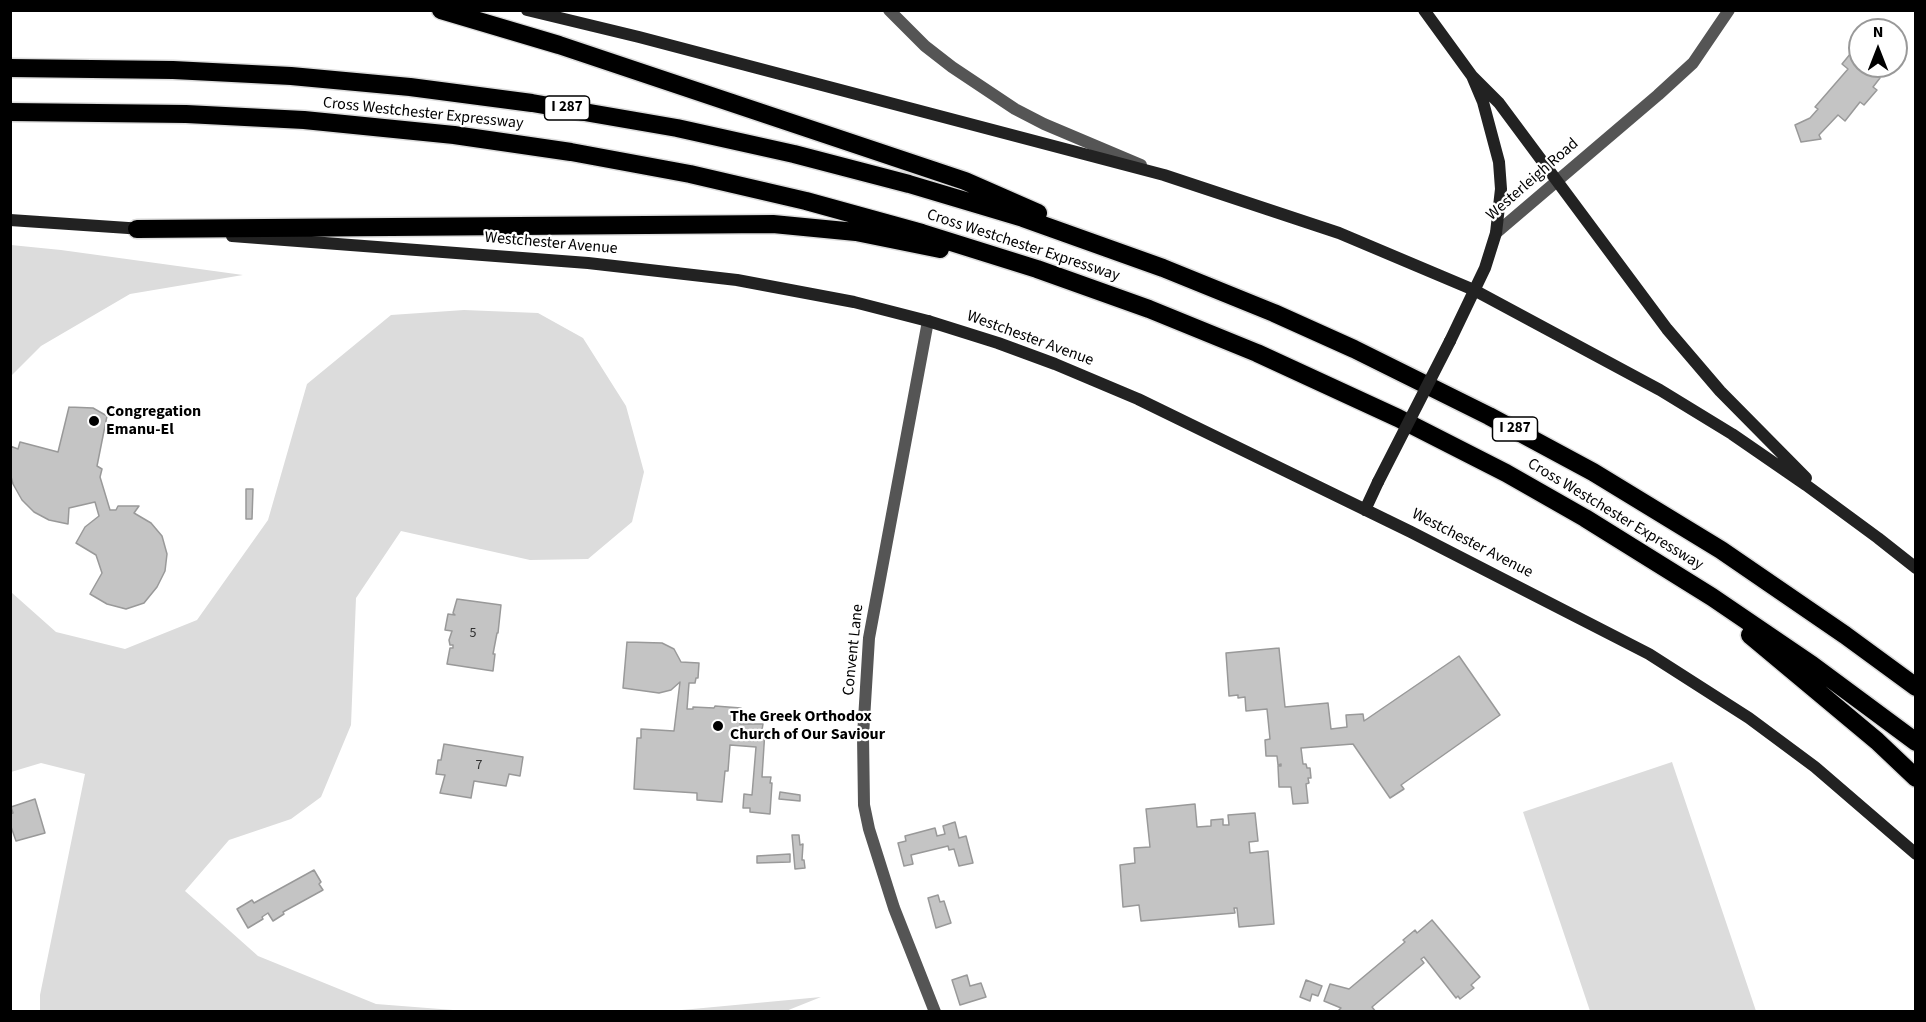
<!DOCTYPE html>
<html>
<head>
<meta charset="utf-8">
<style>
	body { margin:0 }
	#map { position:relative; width:1926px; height:1022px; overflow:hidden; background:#fff; font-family:"Source Sans 3",sans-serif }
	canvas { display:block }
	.frame { position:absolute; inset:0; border:12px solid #000; pointer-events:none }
	.north { position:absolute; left:1848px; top:18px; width:60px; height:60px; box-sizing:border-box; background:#fff; border:2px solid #999; border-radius:50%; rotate:0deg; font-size:16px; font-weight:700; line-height:24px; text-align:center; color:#000 }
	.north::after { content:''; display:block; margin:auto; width:21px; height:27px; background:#000; clip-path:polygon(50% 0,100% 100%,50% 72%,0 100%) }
</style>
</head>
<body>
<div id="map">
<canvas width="1926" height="1022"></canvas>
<div class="frame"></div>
<div class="north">N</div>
</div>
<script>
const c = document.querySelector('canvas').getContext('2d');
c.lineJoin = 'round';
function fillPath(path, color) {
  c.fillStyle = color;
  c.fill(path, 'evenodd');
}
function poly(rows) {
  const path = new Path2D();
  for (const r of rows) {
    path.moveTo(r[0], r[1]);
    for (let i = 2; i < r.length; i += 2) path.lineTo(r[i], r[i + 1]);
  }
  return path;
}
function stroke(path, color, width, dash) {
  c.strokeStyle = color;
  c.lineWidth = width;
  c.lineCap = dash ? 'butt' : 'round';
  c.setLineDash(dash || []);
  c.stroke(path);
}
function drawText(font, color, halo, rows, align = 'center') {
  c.font = font + ' "Source Sans 3",sans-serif';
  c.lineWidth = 4.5;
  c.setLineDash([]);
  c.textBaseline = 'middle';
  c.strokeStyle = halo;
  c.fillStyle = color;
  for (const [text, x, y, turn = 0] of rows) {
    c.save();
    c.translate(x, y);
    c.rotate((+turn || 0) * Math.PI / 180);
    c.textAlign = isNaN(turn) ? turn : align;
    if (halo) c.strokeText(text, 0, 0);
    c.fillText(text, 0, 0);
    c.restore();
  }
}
const green = poly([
	[11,245,61,250,243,275,130,294,41,346,11,376],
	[464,310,538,313,583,338,626,406,644,472,632,522,588,559,530,560,401,531,356,598,351,725,321,797,291,819,229,840,185,891,258,956,376,1004,466,1011,40,1011,40,995,85,774,41,763,11,772,11,592,56,632,125,649,197,620,268,520,307,384,391,315],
	[1672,762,1756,1011,1590,1011,1523,812],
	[821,997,786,1011,671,1011]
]);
const building = poly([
	[1851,53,1860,61,1860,66,1867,66,1880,78,1873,87,1877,90,1864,105,1860,102,1845,121,1838,115,1819,135,1821,139,1801,142,1795,125,1810,118,1818,109,1815,107,1848,69,1842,64,1851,53],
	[69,407,93,408,107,416,97,466,102,469,100,477,110,510,116,510,118,506,139,506,134,513,151,523,162,536,167,554,165,571,157,587,144,603,126,609,107,604,90,594,102,573,96,555,76,543,85,527,99,516,95,502,69,508,68,524,49,520,34,512,22,500,13,484,10,473,10,446,18,449,20,442,58,452,69,407],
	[246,489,253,489,252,519,246,519,246,489],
	[457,599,501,605,498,633,497,633,493,654,495,654,493,671,447,664,450,648,453,648,453,645,450,645,449,640,452,631,445,630,448,614,455,615,453,613,457,599],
	[627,642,662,643,674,649,681,662,699,663,698,678,696,678,695,683,689,683,687,709,693,709,693,707,714,708,715,706,741,708,740,724,763,724,762,730,765,730,762,777,771,777,770,783,772,783,770,814,750,812,750,808,743,808,744,794,752,795,756,747,730,745,728,771,725,771,722,802,697,800,697,793,634,789,637,738,641,738,641,729,674,731,680,682,671,690,659,693,623,688,627,642],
	[1279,648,1285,707,1328,703,1331,729,1347,727,1346,715,1363,714,1364,721,1459,656,1500,715,1401,785,1404,789,1390,798,1353,744,1301,748,1303,764,1306,764,1307,768,1310,768,1311,778,1308,778,1309,783,1306,784,1308,803,1293,804,1291,787,1279,787,1278,766,1281,766,1281,764,1278,765,1277,756,1266,756,1265,740,1270,739,1267,709,1246,711,1245,697,1238,698,1238,695,1229,696,1226,653,1279,648],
	[444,744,523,757,520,776,509,774,506,786,474,781,471,798,440,793,445,775,436,774,438,760,441,760,444,744],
	[780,792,800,795,800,801,779,799,780,792],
	[35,799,45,833,16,841,10,824,10,814,13,813,11,807,35,799],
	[1195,804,1197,827,1211,826,1211,820,1223,819,1223,825,1229,825,1228,815,1255,813,1258,841,1249,842,1250,853,1268,851,1274,924,1239,927,1237,908,1234,908,1235,913,1141,921,1139,905,1123,907,1120,865,1135,863,1134,848,1150,847,1146,809,1195,804],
	[955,822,959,838,966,836,973,863,959,866,954,849,949,850,948,846,911,855,913,864,904,866,898,843,906,841,905,836,935,828,937,836,945,834,943,826,955,822],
	[792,835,799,835,800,845,803,844,802,860,804,860,805,868,795,869,792,835],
	[790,854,790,862,757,863,757,856,790,854],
	[314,870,321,882,319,884,323,890,283,912,284,914,273,921,268,913,262,917,263,919,248,928,237,909,252,900,254,903,314,870],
	[938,895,940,902,944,901,951,923,936,928,928,898,938,895],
	[1432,920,1480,977,1471,985,1474,988,1460,999,1458,996,1456,998,1424,957,1421,959,1424,963,1372,1007,1376,1012,1337,1012,1341,1008,1324,1001,1330,984,1349,989,1405,942,1403,940,1415,930,1417,933,1432,920],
	[967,975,970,986,981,983,986,997,960,1005,952,980,967,975],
	[1306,980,1322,986,1318,996,1312,994,1310,1001,1300,997,1306,980]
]);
const minor = poly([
	[1496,233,1658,95,1693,63,1729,10],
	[928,321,869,638,863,736,864,805,869,829,894,908,935,1012]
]);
const tertiary = poly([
	[889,10,925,46,952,67,1015,109,1044,124,1141,165]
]);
const secondary = poly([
	[527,10,639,37,1164,175,1339,233,1474,290,1660,390,1732,434,1806,485,1878,538,1916,568],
	[1424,10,1472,76,1483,102,1499,162,1501,189,1496,233,1485,268,1450,341],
	[1472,76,1499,103,1667,329,1720,391,1806,478],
	[10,220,143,229],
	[232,236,588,263,737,280,854,302,928,321,998,343,1055,364,1138,399,1411,532,1649,654,1749,718,1815,767,1916,854],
	[1365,510,1378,482]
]);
const motorway = poly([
	[441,10,559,45,965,181,1038,213],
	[10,68,173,70,291,76,410,87,532,103,677,128,794,154,909,184,1023,218,1163,268,1274,313,1354,349,1489,416,1593,472,1721,550,1845,635,1916,687],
	[10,112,186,114,304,120,454,135,571,152,690,174,806,201,922,233,1037,269,1149,309,1257,353,1398,418,1506,473,1585,518,1712,597,1812,665,1916,742],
	[137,229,773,224,856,232,940,249],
	[1750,635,1877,741,1916,778]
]);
const secondaryBridge = poly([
	[1378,482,1450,341]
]);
const markers = [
	[94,421,6,"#000"],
	[718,726,6,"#000"]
];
const numberNames = [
	["5",473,634],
	["7",479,766]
];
const shields = [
	[567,108,45],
	[1515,429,45]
];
const shieldNames = [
	["I 287",567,108],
	["I 287",1515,429]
];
const streetNames = [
	["Cross Westchester Expressway",423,114,6],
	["Westerleigh Road",1533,180,-41],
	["Westchester Avenue",551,244,5],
	["Cross Westchester Expressway",1023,246,18],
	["Westchester Avenue",1030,339,20],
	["Cross Westchester Expressway",1615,515,31],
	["Westchester Avenue",1472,544,27],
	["Convent Lane",854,650,-84]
];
const poiNames = [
	["Congregation",106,412],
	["Emanu-El",106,430],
	["The Greek Orthodox",730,717],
	["Church of Our Saviour",730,735]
];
fillPath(green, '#dcdcdc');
fillPath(building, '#c4c4c4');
stroke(building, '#999', 1.5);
stroke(motorway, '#dbdbdb', 21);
stroke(minor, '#555', 12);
stroke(tertiary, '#555', 12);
stroke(secondary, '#222', 12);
stroke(motorway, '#000', 18);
stroke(secondaryBridge, '#222', 12);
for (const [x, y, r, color] of markers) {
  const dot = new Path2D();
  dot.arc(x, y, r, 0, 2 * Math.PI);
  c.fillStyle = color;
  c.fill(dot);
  stroke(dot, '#fff', 2);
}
drawText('14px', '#313131', null, numberNames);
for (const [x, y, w] of shields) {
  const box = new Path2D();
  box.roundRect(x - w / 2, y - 12, w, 24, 4.5);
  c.fillStyle = '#fff';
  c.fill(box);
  stroke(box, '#000', 1.5);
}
drawText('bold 15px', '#000', null, shieldNames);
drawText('16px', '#000', '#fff', streetNames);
drawText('bold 16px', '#000', '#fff', poiNames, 'left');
</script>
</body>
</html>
